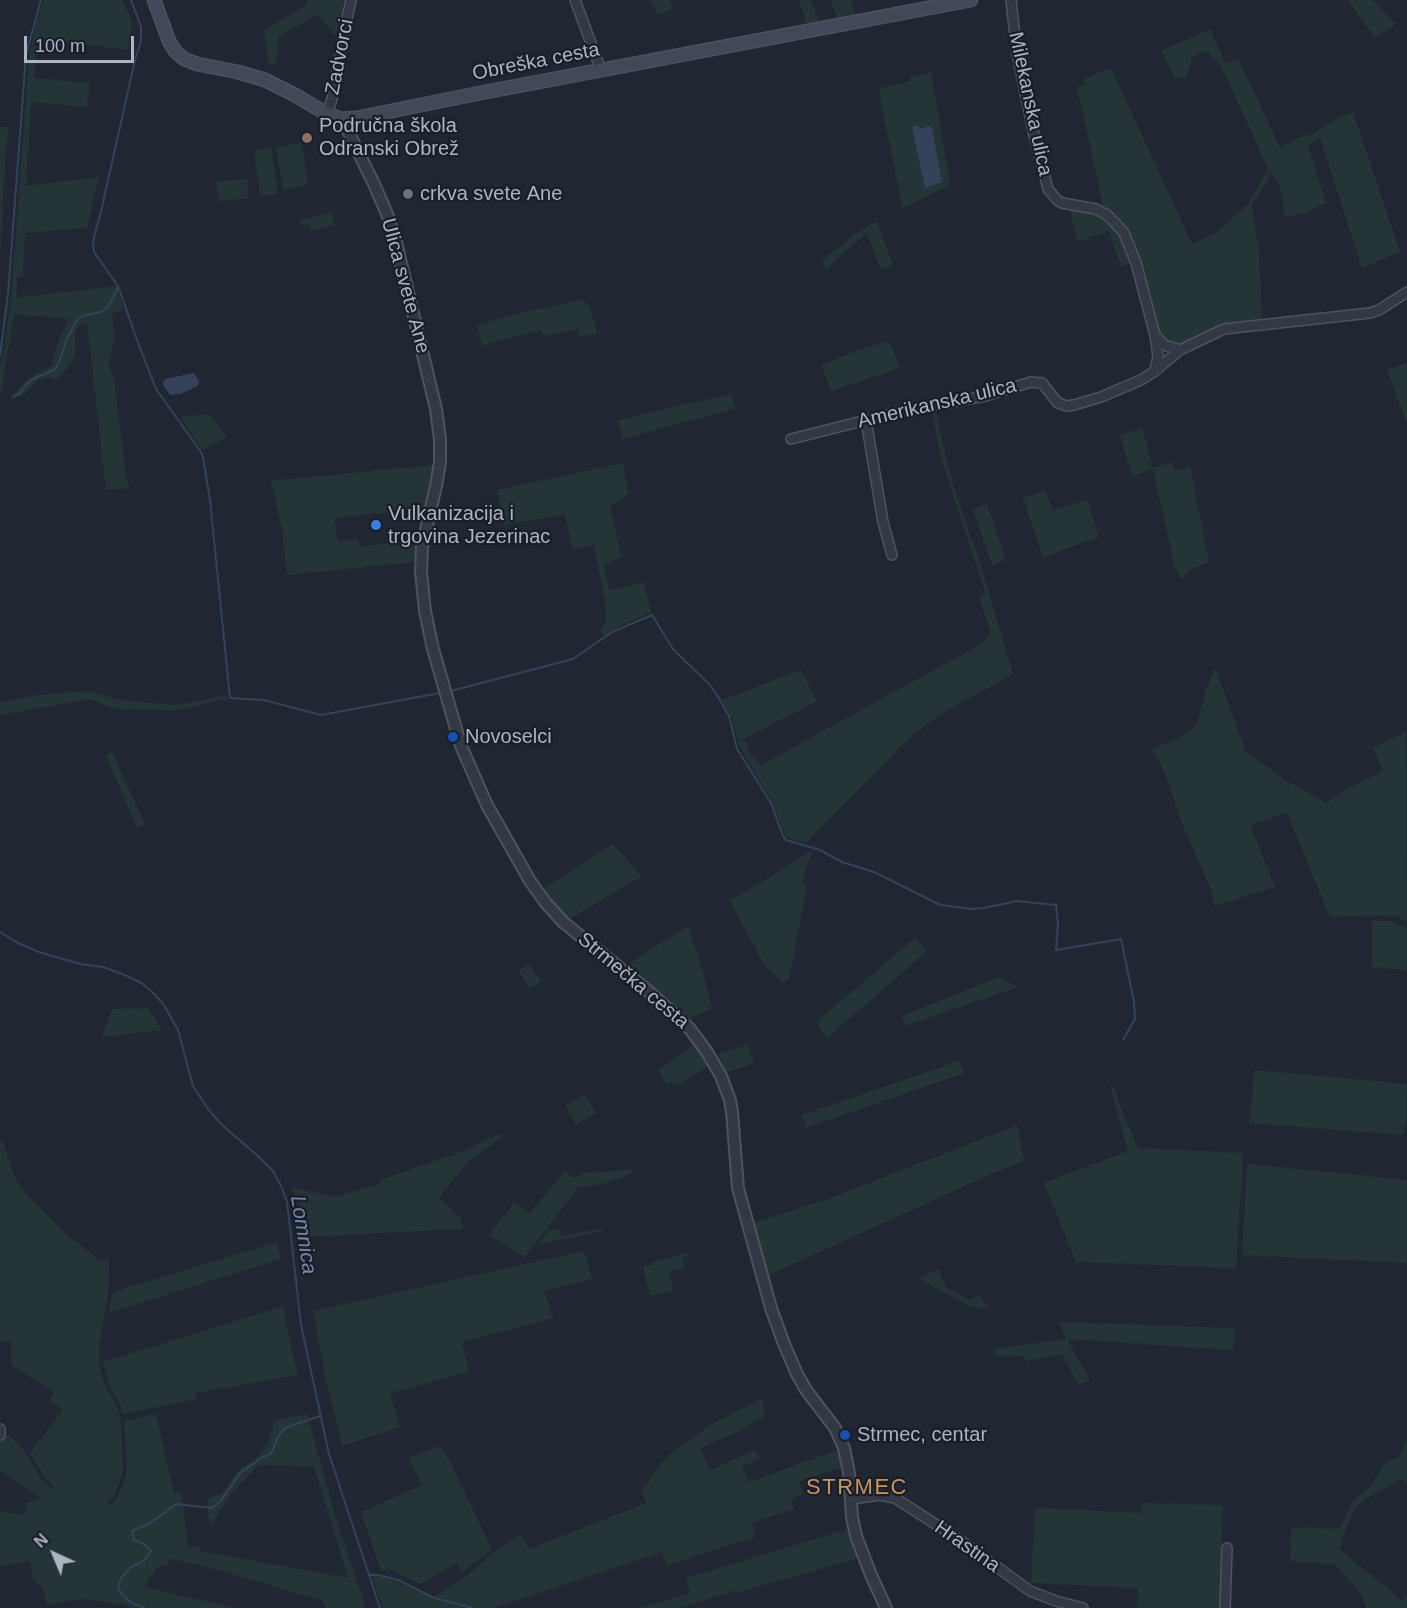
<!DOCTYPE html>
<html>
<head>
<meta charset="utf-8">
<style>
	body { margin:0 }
	#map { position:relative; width:1407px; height:1608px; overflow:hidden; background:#202733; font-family:Arial,sans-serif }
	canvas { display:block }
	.north { position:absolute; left:24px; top:1524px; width:60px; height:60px; -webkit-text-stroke:4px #191e29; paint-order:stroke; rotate:316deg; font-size:16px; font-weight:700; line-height:24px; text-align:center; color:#adb4c1 }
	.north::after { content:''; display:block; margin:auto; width:21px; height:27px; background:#adb4c1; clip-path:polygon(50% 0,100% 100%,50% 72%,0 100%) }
	.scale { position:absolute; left:24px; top:36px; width:110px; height:27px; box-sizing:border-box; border:3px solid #adb4c1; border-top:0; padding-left:8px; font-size:18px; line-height:21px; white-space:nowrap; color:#adb4c1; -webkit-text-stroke:4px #191e29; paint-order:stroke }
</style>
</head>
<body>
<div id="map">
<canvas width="1407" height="1608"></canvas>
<div class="north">N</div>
<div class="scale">100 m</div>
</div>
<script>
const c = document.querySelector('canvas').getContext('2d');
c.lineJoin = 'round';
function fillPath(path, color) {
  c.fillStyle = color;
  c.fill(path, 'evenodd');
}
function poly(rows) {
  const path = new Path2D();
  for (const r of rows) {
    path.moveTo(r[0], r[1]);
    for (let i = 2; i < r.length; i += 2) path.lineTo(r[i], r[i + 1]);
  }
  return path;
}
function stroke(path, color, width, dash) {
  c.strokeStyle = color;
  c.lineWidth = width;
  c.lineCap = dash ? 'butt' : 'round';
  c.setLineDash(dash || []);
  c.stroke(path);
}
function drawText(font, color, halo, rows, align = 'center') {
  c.font = font + ' Arial,sans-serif';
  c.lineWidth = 4.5;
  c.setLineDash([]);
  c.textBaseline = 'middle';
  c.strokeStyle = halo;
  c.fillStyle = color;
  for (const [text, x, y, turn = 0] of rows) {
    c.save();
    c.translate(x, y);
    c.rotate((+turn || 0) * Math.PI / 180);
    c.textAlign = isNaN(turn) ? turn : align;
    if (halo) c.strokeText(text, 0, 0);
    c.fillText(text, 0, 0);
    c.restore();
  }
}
const green = poly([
	[44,0,122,0,131,19,132,28,126,50,40,38,35,60,34,78,90,83,87,107,31,102,26,186,99,177,87,228,25,233,23,277,17,278,16,298,116,286,124,309,112,314,114,338,109,366,114,379,124,464,129,488,106,490,87,321,77,327,75,334,76,351,73,359,61,376,55,380,50,377,40,379,22,396,10,398,28,379,52,365,57,344,69,319,14,314,0,397,0,367,5,343,11,299,29,56,36,25],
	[306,0,344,0,336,36,317,15,278,37,279,49,275,65,268,64,264,30,308,4],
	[651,0,670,0,673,9,657,15],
	[799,0,811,0,820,23,807,25],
	[831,0,850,0,855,14,837,18],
	[1348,0,1373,0,1396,24,1375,38],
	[1210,29,1226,64,1238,59,1280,147,1305,135,1306,137,1344,115,1353,112,1400,252,1362,268,1320,138,1308,145,1326,203,1302,214,1285,217,1279,182,1271,173,1252,206,1259,255,1262,321,1229,324,1181,347,1174,345,1166,340,1159,331,1139,261,1125,230,1116,218,1103,205,1077,87,1085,85,1083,79,1111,68,1192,244,1217,232,1248,204,1268,169,1227,78,1216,59,1213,59,1208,51,1201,52,1192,58,1187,77,1175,78,1161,51],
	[931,72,950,185,903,208,882,109,880,88,910,81,910,77],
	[0,127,9,127,5,157,0,263],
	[302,143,308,185,283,190,276,147],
	[271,148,278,194,260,196,254,150],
	[247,179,249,198,219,201,216,182],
	[1070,209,1090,211,1108,220,1119,232,1128,252,1130,263,1121,267,1109,231,1077,242],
	[332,213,335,225,311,231,309,224,302,226,300,220],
	[877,221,893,265,881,269,867,234,857,241,826,269,822,261,855,234],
	[580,300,587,303,590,307,597,333,579,337,577,329,543,336,542,330,482,345,477,325,512,315],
	[889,341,900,368,831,391,821,365,858,350],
	[1407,363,1407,424,1387,370],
	[731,394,736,408,623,439,618,420],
	[935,408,945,454,956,494,981,566,1013,674,941,714,908,739,806,843,793,840,785,835,772,801,740,748,731,716,722,700,801,670,817,701,744,739,749,752,761,765,974,648,988,638,991,633,979,597,986,594,940,455,932,409],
	[209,414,227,437,203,450,180,417],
	[1142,428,1153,468,1172,462,1175,471,1190,467,1209,562,1188,571,1183,580,1176,569,1172,555,1153,469,1132,476,1120,435],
	[623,463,628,494,610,506,621,557,604,565,609,590,644,582,651,612,616,628,603,636,601,629,606,622,606,606,594,545,572,549,565,514,505,525,497,490],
	[434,465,425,508,334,518,338,540,358,539,359,547,419,540,414,562,287,575,282,529,271,481],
	[1045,490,1053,510,1087,500,1099,537,1043,557,1023,498],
	[987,504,1006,560,992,565,973,509],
	[1215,668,1246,752,1287,781,1326,803,1347,789,1383,771,1373,748,1406,732,1407,921,1396,916,1380,915,1330,917,1287,813,1250,825,1275,887,1215,906,1210,886,1184,829,1168,782,1158,757,1152,749,1179,738,1193,729,1198,720,1206,690],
	[86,691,120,700,177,705,226,695,227,701,221,700,178,710,115,709,90,699,0,715,0,703,3,702,37,695],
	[112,752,145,824,137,828,106,756],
	[613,844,642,876,568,920,559,912,541,890],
	[813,850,802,880,807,886,789,979,783,982,764,965,730,901],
	[1372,921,1391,921,1407,928,1407,970,1372,967],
	[688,926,703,972,712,1009,689,1019,625,966],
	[915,938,927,951,827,1038,816,1022],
	[529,964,541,981,530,988,518,971],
	[999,977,1018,987,905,1026,902,1016],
	[148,1008,162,1030,101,1037,112,1009],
	[696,1044,710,1066,674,1087,671,1082,667,1084,658,1070],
	[748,1045,754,1063,726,1073,718,1053],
	[959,1061,964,1073,806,1128,802,1115],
	[1255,1070,1407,1084,1406,1123,1403,1135,1249,1123],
	[1113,1085,1125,1118,1138,1148,1243,1153,1236,1268,1076,1262,1044,1183,1128,1151,1110,1086],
	[584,1095,596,1113,576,1125,565,1105],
	[1017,1125,1024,1161,991,1174,769,1275,753,1223,831,1198],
	[498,1134,504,1136,468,1161,439,1198,461,1218,463,1229,302,1237,299,1207,292,1187,334,1197,381,1184,380,1180,464,1151],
	[2,1140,16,1180,21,1188,62,1230,91,1254,100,1260,109,1258,108,1295,99,1345,99,1365,104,1383,118,1408,121,1422,123,1468,121,1478,114,1496,107,1503,111,1505,117,1497,125,1479,127,1468,124,1421,156,1414,174,1493,182,1493,187,1547,199,1545,200,1551,348,1578,314,1466,258,1465,232,1493,212,1523,209,1523,207,1499,222,1493,239,1470,255,1459,260,1454,267,1445,275,1420,307,1414,335,1515,366,1608,327,1608,321,1600,221,1571,172,1559,166,1565,157,1567,145,1587,235,1608,132,1608,122,1604,83,1599,47,1604,42,1587,33,1580,30,1561,0,1567,0,1512,25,1515,26,1503,41,1498,0,1470,0,1440,4,1435,7,1435,19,1444,26,1454,42,1480,52,1490,54,1487,47,1481,30,1453,63,1410,49,1400,54,1392,11,1365,11,1342,0,1342,0,1141],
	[1247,1164,1407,1180,1407,1263,1242,1255],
	[630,1169,634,1173,605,1183,588,1187,579,1186,525,1257,489,1235,514,1203,530,1213,565,1171,574,1178,584,1173,604,1172],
	[602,1228,603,1231,538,1244,548,1231,559,1229,561,1236],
	[277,1242,281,1259,108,1313,112,1295,123,1289],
	[584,1251,592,1279,544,1291,553,1318,462,1342,469,1372,390,1393,400,1427,342,1446,325,1375,313,1311],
	[688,1252,689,1256,682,1258,685,1267,669,1272,674,1290,650,1296,643,1267,653,1265,653,1262],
	[938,1269,946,1287,969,1300,979,1296,989,1308,971,1307,918,1278],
	[284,1306,288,1334,298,1375,196,1393,197,1399,122,1414,121,1407,109,1386,103,1362],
	[1059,1322,1234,1328,1233,1350,1067,1339,1090,1380,1078,1385,1062,1354,1026,1361,1023,1356,995,1355,994,1349,1066,1339],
	[762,1398,765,1416,739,1431,700,1448,710,1470,755,1450,760,1459,742,1466,749,1482,840,1449,843,1467,799,1481,803,1494,791,1499,794,1509,751,1523,755,1537,667,1565,662,1552,494,1608,383,1608,372,1577,378,1576,397,1582,432,1598,463,1578,485,1561,484,1559,521,1534,529,1549,647,1503,641,1490,648,1483,663,1461,673,1452,710,1425],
	[1407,1439,1407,1483,1401,1479,1369,1497,1355,1508,1345,1531,1340,1550,1402,1600,1407,1596,1407,1608,1367,1608,1362,1595,1335,1564,1290,1561,1291,1527,1340,1529,1352,1502,1371,1485,1386,1462,1399,1457],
	[440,1446,451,1463,492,1550,462,1572,457,1563,420,1584,389,1569,381,1571,361,1512,422,1485,408,1457],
	[1143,1503,1223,1505,1219,1608,1137,1608,1138,1588,1031,1583,1035,1508,1142,1513],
	[848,1529,859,1558,735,1593,734,1591,679,1608,639,1608,690,1593,686,1578]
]);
const water = poly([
	[917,125,921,129,929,126,932,128,942,182,925,188,912,127],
	[194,373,199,381,198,386,180,394,170,395,163,385,163,382,165,379]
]);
const stream = poly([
	[118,286,137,340,156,389,201,452,203,457,210,500,230,698,264,700,321,715,440,693],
	[0,356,8,294,26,55,41,0],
	[13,397,19,394,29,382,35,378,54,370,59,363,66,341,77,320,82,316,101,312,107,308,116,292,118,286,94,252,93,246,94,237,100,216,135,60,141,41,141,27,131,0],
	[451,691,573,659,612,632,652,615,673,649,709,684,719,698,729,716,737,749,771,803,783,836,786,840,820,850,842,862,874,872,940,905,972,909,984,908,1017,901,1056,905,1058,924,1056,950,1121,939,1134,1002,1135,1019,1123,1040],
	[0,932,18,943,39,952,80,964,103,967,125,975,143,984,155,995,164,1005,178,1030,193,1086,208,1109,221,1124,259,1157,273,1171,281,1186,287,1202,301,1325,329,1454,380,1608],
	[369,1575,378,1575,398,1580,434,1598,473,1608],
	[144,1608,129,1601,122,1595,118,1587,121,1578,130,1568,144,1561,151,1551,144,1544,134,1540,132,1531,150,1523,176,1504,212,1508,220,1502,240,1473,263,1457,271,1454,279,1435,285,1428,320,1416]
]);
const minor = poly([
	[575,0,601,70],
	[1011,0,1017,54,1034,135,1048,189,1057,200,1062,203,1096,209,1107,215,1116,224,1124,233,1136,263,1155,335,1164,345,1180,350],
	[327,114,332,99,344,32,351,0],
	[1155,371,1158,356,1155,335],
	[866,420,883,522,892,555],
	[791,439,898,412,985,396,1031,382,1042,383,1058,403,1067,406,1074,405,1101,397,1141,380,1155,371,1180,350,1224,329,1370,313,1379,310,1407,292],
	[0,1429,0,1435],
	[851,1499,880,1495,895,1498,960,1540,1030,1591,1056,1601,1083,1608],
	[1225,1608,1227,1548]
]);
const tertiary = poly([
	[342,119,374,184,387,214,395,238,436,409,440,439,440,462,436,486,422,547,421,572,425,611,433,649,461,746,487,805,530,881,545,902,563,922,647,990,690,1029,707,1052,721,1076,730,1100,732,1112,738,1188,771,1308,784,1344,797,1374,806,1390,835,1428,844,1448,849,1473,852,1517,856,1536,871,1575,886,1608]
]);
const secondary = poly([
	[154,0,169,41,175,51,184,59,197,64,238,72,265,80,295,95,327,114,342,119,357,118,475,94,971,0]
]);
const markers = [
	[307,138,6,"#8d6e63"],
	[408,194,6,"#6b7280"],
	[376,525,6,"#3f7fe0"],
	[453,737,6,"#1a4fb4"],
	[845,1435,6,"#1a4fb4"]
];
const streetNames = [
	["Zadvorci",340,57,-79],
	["Obreška cesta",536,62,-11],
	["Milekanska ulica",1030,104,78],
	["Ulica svete Ane",405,286,75],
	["Amerikanska ulica",937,404,-13],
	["Strmečka cesta",633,981,40],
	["Hrastina",967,1547,35]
];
const poiNames = [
	["Područna škola",319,126],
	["Odranski Obrež",319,149],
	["crkva svete Ane",420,194],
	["Vulkanizacija i",388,514],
	["trgovina Jezerinac",388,537],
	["Novoselci",465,737],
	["Strmec, centar",857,1435]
];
const waterNames = [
	["Lomnica",303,1235,81]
];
const quarterNames = [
	["STRMEC",857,1488]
];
fillPath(green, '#253537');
fillPath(water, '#35425a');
stroke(stream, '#35425a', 2);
stroke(minor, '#4e545f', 12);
stroke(tertiary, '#4e545f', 14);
stroke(secondary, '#4e545f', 15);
stroke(minor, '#333944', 9);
stroke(tertiary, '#333944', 10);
stroke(secondary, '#414857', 12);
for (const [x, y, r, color] of markers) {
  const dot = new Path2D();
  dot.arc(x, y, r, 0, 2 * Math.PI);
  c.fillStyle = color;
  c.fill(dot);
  stroke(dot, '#191e29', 2);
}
drawText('20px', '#adb4c1', '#191e29', streetNames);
drawText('20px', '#adb4c1', '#191e29', poiNames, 'left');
drawText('italic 21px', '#7789a9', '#191e29', waterNames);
c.letterSpacing = '1.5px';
drawText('22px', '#ca945f', '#191e29', quarterNames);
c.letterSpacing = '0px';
</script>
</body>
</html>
